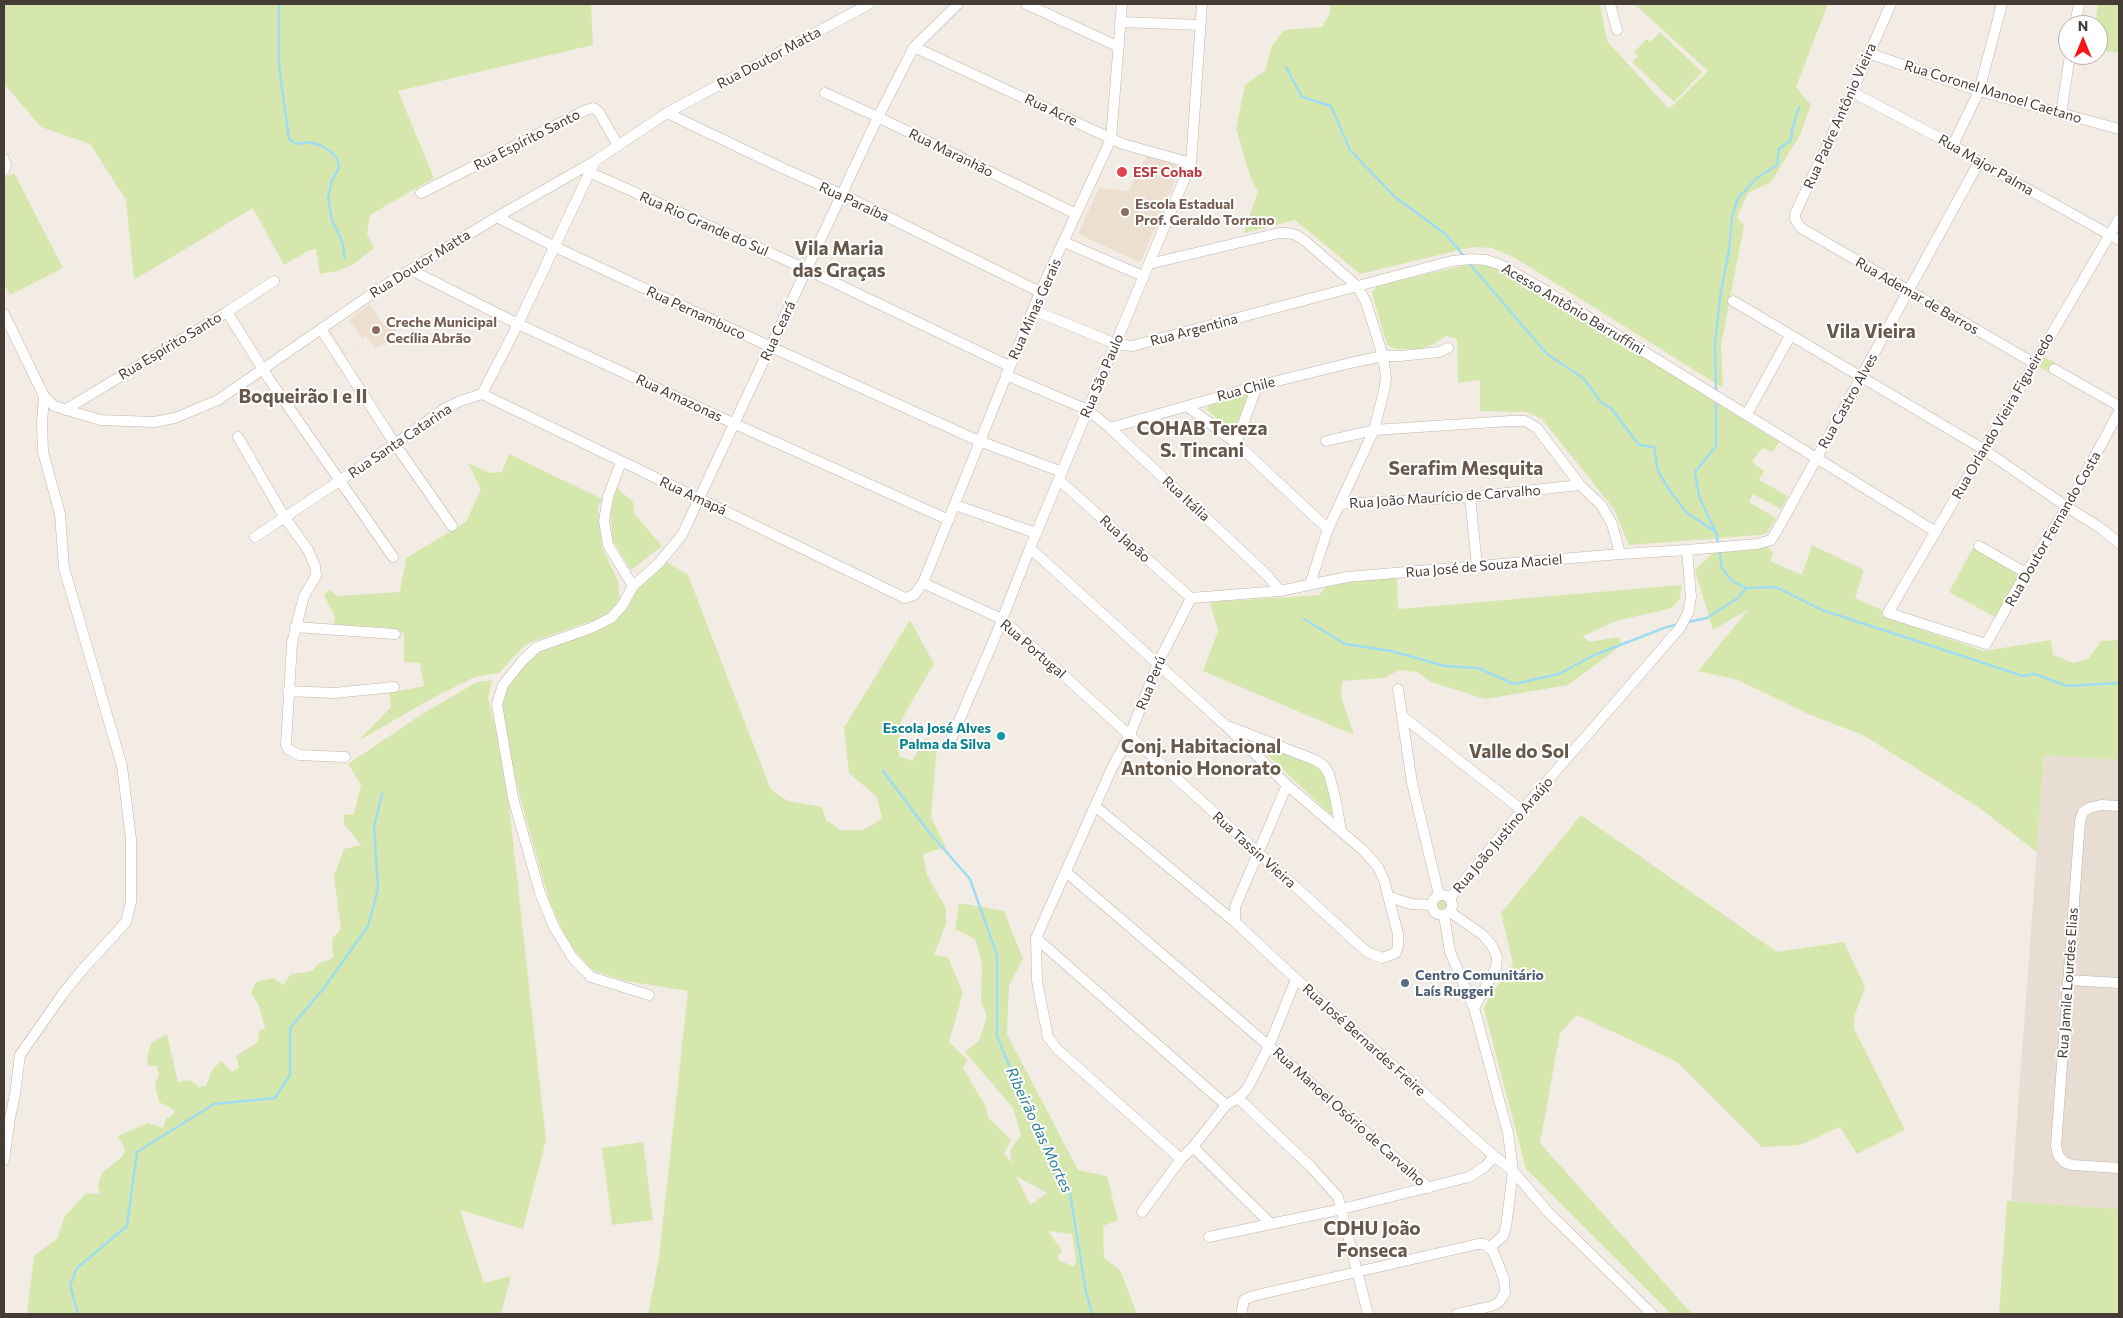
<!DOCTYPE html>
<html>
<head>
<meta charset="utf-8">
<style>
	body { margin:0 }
	#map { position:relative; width:2123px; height:1318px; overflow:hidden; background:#f3ece5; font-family:Commissioner,sans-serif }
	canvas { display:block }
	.frame { position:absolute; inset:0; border:5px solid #453c35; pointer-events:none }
	.north { position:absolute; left:2058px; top:15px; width:50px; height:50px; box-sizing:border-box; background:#fff; border:1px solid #b5b1ae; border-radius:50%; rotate:0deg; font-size:14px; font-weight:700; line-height:20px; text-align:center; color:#453c35 }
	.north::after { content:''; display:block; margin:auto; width:18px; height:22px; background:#fb1416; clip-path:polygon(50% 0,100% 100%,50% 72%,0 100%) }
</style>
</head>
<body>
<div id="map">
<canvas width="2123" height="1318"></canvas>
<div class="frame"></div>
<div class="north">N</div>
</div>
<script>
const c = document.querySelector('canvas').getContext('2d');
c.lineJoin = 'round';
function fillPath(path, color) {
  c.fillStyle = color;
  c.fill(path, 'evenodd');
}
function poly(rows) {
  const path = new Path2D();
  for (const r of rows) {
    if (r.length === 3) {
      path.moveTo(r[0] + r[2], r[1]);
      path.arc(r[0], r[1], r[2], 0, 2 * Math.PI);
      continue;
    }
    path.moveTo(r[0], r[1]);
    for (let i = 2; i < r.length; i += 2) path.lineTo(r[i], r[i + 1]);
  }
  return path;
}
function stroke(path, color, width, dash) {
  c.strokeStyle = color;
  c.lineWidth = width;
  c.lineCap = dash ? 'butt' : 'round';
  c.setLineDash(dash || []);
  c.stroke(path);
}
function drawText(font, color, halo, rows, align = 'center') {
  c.font = font + ' Commissioner,sans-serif';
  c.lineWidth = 4;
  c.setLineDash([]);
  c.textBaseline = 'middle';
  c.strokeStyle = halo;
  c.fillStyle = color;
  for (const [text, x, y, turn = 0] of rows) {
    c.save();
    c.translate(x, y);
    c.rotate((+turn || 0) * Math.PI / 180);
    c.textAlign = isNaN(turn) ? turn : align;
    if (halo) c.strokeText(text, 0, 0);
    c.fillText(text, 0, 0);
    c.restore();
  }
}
const residential = poly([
	[2044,755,2119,760,2119,1209,2011,1201]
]);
const education = poly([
	[1147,156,1181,164,1181,167,1141,261,1137,261,1078,234,1099,188,1128,191],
	[368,302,384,325,390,321,398,334,375,349,366,336,362,339,349,319,369,305,367,303,333,326,332,334,345,353,366,341,345,354,331,334,332,326]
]);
const green = poly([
	[4,4,591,4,593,45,398,91,434,178,370,215,367,234,374,248,352,265,337,271,320,274,316,249,310,250,284,265,253,208,134,280,126,200,90,144,41,127,4,84],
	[1330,4,1600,4,1607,41,1669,109,1708,71,1634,4,1828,4,1796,87,1811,105,1800,135,1771,182,1748,193,1737,218,1744,225,1721,346,1723,388,1515,258,1492,248,1472,247,1360,274,1295,220,1244,233,1258,191,1251,179,1236,129,1245,85,1266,70,1271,47,1284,30,1322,27,1330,13],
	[2098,4,2119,4,2119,53,2098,50,2098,25,2095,25],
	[1660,32,1702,72,1674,102,1632,62,1638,56,1634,52,1647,39,1650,42],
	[14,173,63,268,10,295,4,283,4,178],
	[1465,265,1484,265,1504,270,1779,442,1773,452,1762,448,1752,462,1764,471,1759,480,1788,496,1781,509,1753,494,1749,502,1776,518,1767,533,1760,535,1629,545,1614,509,1542,419,1527,412,1480,411,1480,380,1458,383,1457,339,1446,336,1434,344,1422,349,1395,349,1387,345,1372,293,1377,286],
	[2045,357,2056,363,2050,373,2039,367],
	[1249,391,1234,434,1207,410,1209,402],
	[509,454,602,499,598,508,602,547,618,581,620,601,603,617,531,642,522,648,499,673,475,677,431,699,358,741,391,707,389,693,424,686,420,663,404,662,404,633,334,624,335,617,324,595,329,589,337,596,400,592,406,558,466,522,481,489,468,463,490,473,502,472],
	[617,488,633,502,634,513,662,546,631,570,613,541,610,509],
	[1812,545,1864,570,1855,598,1882,610,1882,616,1984,651,2051,640,2053,655,2074,663,2089,658,2101,641,2119,640,2119,760,2044,755,2037,852,1978,807,1863,735,1808,714,1738,680,1698,671,1749,609,1713,630,1695,570,1713,553,1768,547,1773,553,1770,561,1802,575],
	[1973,548,2020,575,1997,618,1949,592],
	[664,560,688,575,771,790,788,801,822,807,826,820,840,830,863,830,882,819,877,797,849,773,844,728,910,620,934,664,901,720,899,756,912,761,925,738,937,744,931,817,946,847,923,854,927,875,946,908,946,924,934,955,948,957,963,993,949,1042,968,1060,963,1068,986,1107,988,1117,1011,1140,1004,1154,1012,1163,1010,1150,1021,1135,1013,1108,965,1052,979,1041,987,1016,981,1002,982,964,975,939,955,929,959,903,1004,911,1023,959,1009,985,1007,1034,1078,1170,1107,1176,1118,1220,1103,1226,1104,1258,1120,1270,1137,1314,648,1314,659,1257,688,991,621,980,592,970,569,944,550,903,520,797,501,715,502,701,507,686,535,649,608,625,629,606,641,582],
	[1016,1176,1047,1193,1030,1205],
	[1048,1231,1072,1234,1076,1261,1074,1267,1057,1259,1062,1251],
	[1397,578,1398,609,1682,585,1680,598,1672,608,1616,621,1583,636,1589,642,1619,637,1622,645,1568,685,1485,699,1431,682,1417,672,1399,670,1384,678,1342,681,1341,696,1354,735,1203,671,1218,631,1210,602,1319,595,1330,583],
	[492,680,488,698,505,768,546,1140,523,1229,460,1210,484,1283,511,1276,501,1314,27,1314,34,1256,58,1238,64,1217,86,1193,100,1194,98,1185,102,1173,123,1156,125,1150,118,1136,148,1123,163,1128,166,1119,173,1115,174,1110,159,1102,155,1084,159,1075,157,1066,148,1066,147,1057,151,1043,167,1034,178,1082,190,1080,199,1087,206,1086,212,1070,221,1061,232,1072,239,1067,236,1056,258,1042,259,1031,265,1028,259,1006,251,993,256,982,273,978,283,985,291,974,312,971,318,964,333,958,332,939,341,929,334,876,344,849,361,845,344,824,344,815,354,814,361,785,348,764,422,714,477,682],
	[1261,743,1318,765,1324,770,1333,814,1330,814,1261,749],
	[1581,815,1777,952,1844,942,1865,987,1854,1017,1854,1029,1905,1130,1857,1154,1840,1127,1800,1145,1762,1147,1677,1062,1577,1015,1560,1033,1540,1143,1692,1314,1671,1314,1526,1169,1484,1009,1491,992,1503,979,1513,964,1501,913],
	[1443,904,7],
	[643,1142,653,1220,612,1225,602,1148],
	[2007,1201,2119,1209,2119,1314,1999,1314]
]);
const stream = poly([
	[279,4,279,66,289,139,297,144,308,142,320,145,330,151,337,158,339,168,332,180,328,198,332,220,342,241,345,259],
	[1286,67,1302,97,1331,106,1350,150,1395,197,1444,233,1465,257],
	[1468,262,1547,354,1583,378,1601,402,1611,408,1639,445,1654,447,1658,471,1670,491,1687,513,1716,532,1718,544],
	[1716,392,1715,343,1721,291,1729,250,1732,217,1738,198,1757,178,1777,165,1779,149,1791,140,1792,130,1799,107],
	[1715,531,1699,496,1695,472,1716,446,1716,400],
	[1719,549,1722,568,1732,581,1746,588,1776,587,1822,610,2023,676,2035,674,2067,686,2119,683],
	[1304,619,1345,644,1391,651,1445,666,1478,668,1514,684,1559,674,1592,656,1664,628,1678,624],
	[1688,622,1707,618,1738,598,1746,588],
	[883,771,928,831,970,879,997,955,997,1036,1029,1114,1070,1193,1086,1292,1092,1314],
	[78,1314,70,1285,77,1268,127,1226,137,1152,214,1104,275,1098,290,1075,290,1028,324,988,368,926,378,889,374,827,382,794]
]);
const minor = poly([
	[1026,4,1119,47],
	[1610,4,1617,30],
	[1891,4,1852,92,1795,214,1795,219,1801,228,2034,363],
	[1120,22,1200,25],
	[2075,25,2079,4],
	[914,47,1123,144,1191,163],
	[1868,53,1979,91,2119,129],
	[1852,92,1953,145,1979,162,2119,240],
	[825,93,878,117,1076,214],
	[667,113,780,167,843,195,1040,292],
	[2061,114,2070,55],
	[1953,145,1979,91,2002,4],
	[4,159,6,165,4,170],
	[589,172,806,269,1009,366],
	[421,193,586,110,593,108,598,111,618,145],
	[497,217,555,247,771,347,979,441,1062,472],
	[2119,219,1888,613,1986,644,2026,573,2067,507,2119,412],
	[1064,242,1143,276],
	[1149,264,1279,233,1288,233,1296,235,1304,240,1357,286,1366,302,1383,356,1386,378,1384,391,1374,430,1328,529,1310,584],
	[411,270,518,324,735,424,949,520],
	[1733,301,1983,449,2067,507,2099,527,2119,543],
	[1033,310,1116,344,1132,346,1452,261,1471,259,1486,260,1501,265,1546,291,1936,532],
	[227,312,269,379,393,557],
	[4,314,44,396,54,406,100,420,154,422,175,418,218,400,379,289,497,217,595,161,667,113,869,4],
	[321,329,395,444,452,526],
	[2054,369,2119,406],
	[1006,375,1088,410,1110,428,1267,575,1280,591],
	[482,394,905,598,914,595,923,583,1040,292,1111,139,1122,4],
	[1187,406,1236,443,1328,529],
	[65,410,227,312,274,281],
	[1747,414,1790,336],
	[1110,428,1257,386,1350,363,1383,356,1400,356,1439,352,1448,348],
	[238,437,285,518,308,550,315,566,316,576,304,596,292,643,286,745,288,749,299,755,345,757],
	[1326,441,1374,430,1510,421,1525,421,1537,428,1580,485,1601,505,1612,524,1620,554],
	[1236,443,1257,386],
	[621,462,608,497,604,521,608,545,633,586],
	[1059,480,1191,598],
	[1470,497,1477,566],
	[1340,504,1470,497,1580,485],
	[955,505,1036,533],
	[255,537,395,444,444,409,460,401,482,394,518,324,595,161],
	[1979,546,2026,573],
	[923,583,1002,619,1367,952,1382,958,1396,953,1398,946,1398,934,1384,880,1378,867,1364,851,1287,785,1225,725,1030,548],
	[1191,598,1280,591,1347,577,1620,554,1687,550,1757,544,1771,540,1775,534,1979,162],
	[1191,598,1158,663,1130,735,1112,768,1036,938,1226,1105],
	[295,627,395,634],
	[1398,689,1412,783,1439,895],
	[288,691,334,693,394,687],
	[1402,716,1522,810],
	[1230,727,1315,760,1324,766,1329,774,1335,797,1341,830],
	[952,737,996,635,1030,548,1191,163,1202,4],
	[1095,806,1235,922,1296,979,1494,1156,1513,1171,1548,1212,1652,1314],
	[2119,806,2101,805,2089,808,2083,812,2080,821,2056,1146,2058,1155,2064,1162,2072,1165,2119,1168],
	[1066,872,1269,1046,1429,1188],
	[1442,905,10],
	[1390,897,1411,904,1432,905],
	[1450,898,1522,810,1680,628,1688,613,1691,597,1687,550],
	[1450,912,1483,935,1492,946,1497,957,1496,968,1474,1008,1508,1133,1513,1171,1506,1227,1503,1236,1490,1247],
	[1444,915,1450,952,1474,1008],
	[1235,922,1235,907,1287,785],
	[1036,938,1037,981,1048,1037,1057,1049,1181,1159],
	[2069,980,2119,983],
	[649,995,591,977,572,957,554,927,540,893,513,798,497,704,503,685,523,660,537,647,591,628,611,618,622,606,633,586,659,563,682,535,878,117,914,47,958,4],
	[1238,1098,1311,1167,1338,1197,1368,1314],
	[1193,1147,1271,1224],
	[4,1160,10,1118,15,1094,20,1055,62,995,83,969,126,922,131,902,131,839,122,766,64,568,60,514,43,452,42,423,44,396],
	[1142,1212,1181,1159,1193,1147,1226,1105,1238,1098,1247,1089,1269,1046,1296,979],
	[1209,1237,1342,1209,1469,1177,1486,1166,1494,1156],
	[1241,1314,1244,1300,1253,1296,1478,1244,1484,1244,1493,1251,1504,1279,1505,1293,1499,1302,1492,1306,1457,1314]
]);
const markers = [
	[1122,172,6,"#e0444e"],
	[1125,212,5,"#8d6e63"],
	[376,330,5,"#8d6e63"],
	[1001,736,5,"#0f9aa8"],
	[1405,983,5,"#5c6f8a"]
];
const streetNames = [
	["Rua Doutor Matta",769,58,-28],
	["Rua Coronel Manoel Caetano",1993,92,17],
	["Rua Acre",1051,110,25],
	["Rua Padre Antônio Vieira",1840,116,-66],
	["Rua Espírito Santo",527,140,-27],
	["Rua Maranhão",951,153,26],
	["Rua Major Palma",1986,165,30],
	["Rua Paraíba",854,202,25],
	["Rua Rio Grande do Sul",704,224,24],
	["Rua Doutor Matta",420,264,-32],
	["Rua Ademar de Barros",1917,296,30],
	["Rua Minas Gerais",1035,309,-66],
	["Acesso Antônio Barruffini",1573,309,31],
	["Rua Pernambuco",696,313,25],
	["Rua Argentina",1194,330,-15],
	["Rua Ceará",778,331,-65],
	["Rua Espírito Santo",170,346,-31],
	["Rua São Paulo",1102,376,-67],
	["Rua Chile",1246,389,-15],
	["Rua Amazonas",679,398,25],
	["Rua Castro Alves",1848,401,-61],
	["Rua Orlando Vieira Figueiredo",2003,416,-60],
	["Rua Santa Catarina",400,441,-34],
	["Rua Amapá",693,496,25],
	["Rua João Maurício de Carvalho",1445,497,-4],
	["Rua Itália",1186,499,43],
	["Rua Doutor Fernando Costa",2053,529,-60],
	["Rua Japão",1125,539,42],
	["Rua José de Souza Maciel",1484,566,-5],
	["Rua Portugal",1033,649,41],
	["Rua Perú",1151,683,-68],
	["Rua João Justino Araújo",1503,835,-50],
	["Rua Tassin Vieira",1254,850,42],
	["Rua Jamile Lourdes Elias",2068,983,-86],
	["Rua José Bernardes Freire",1364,1040,42],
	["Rua Manoel Osório de Carvalho",1349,1117,42]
];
const healthNames = [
	["ESF Cohab",1133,172]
];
const educationNames = [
	["Escola Estadual",1135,204],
	["Prof. Geraldo Torrano",1135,220],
	["Creche Municipal",386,322],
	["Cecília Abrão",386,338]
];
const cultureNames = [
	["Escola José Alves",991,728],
	["Palma da Silva",991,744]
];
const serviceNames = [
	["Centro Comunitário",1415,975],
	["Laís Ruggeri",1415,991]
];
const waterNames = [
	["Ribeirão das Mortes",1039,1130,65]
];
const districtNames = [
	["Vila Maria",839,249],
	["das Graças",839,271],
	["Vila Vieira",1871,332],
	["Boqueirão I e II",303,397],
	["COHAB Tereza",1202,429],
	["S. Tincani",1202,451],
	["Serafim Mesquita",1466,469],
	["Conj. Habitacional",1201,747],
	["Antonio Honorato",1201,769],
	["Valle do Sol",1519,752],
	["CDHU João",1372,1229],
	["Fonseca",1372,1251]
];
fillPath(residential, '#e7ddd3');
fillPath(education, '#ecdfcf');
fillPath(green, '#d6e7ad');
stroke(stream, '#a0dcf0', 2.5);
stroke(minor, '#c1b5ab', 11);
stroke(minor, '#fff', 10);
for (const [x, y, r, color] of markers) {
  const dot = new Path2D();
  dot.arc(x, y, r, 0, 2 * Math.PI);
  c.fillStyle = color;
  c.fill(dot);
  stroke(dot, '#fff', 2);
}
drawText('14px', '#453c35', '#fff', streetNames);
drawText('bold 14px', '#be3a42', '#fff', healthNames, 'left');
drawText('bold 14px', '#785e54', '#fff', educationNames, 'left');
drawText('bold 14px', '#0d838f', '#fff', cultureNames, 'right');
drawText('bold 14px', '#4e5e75', '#fff', serviceNames, 'left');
drawText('italic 15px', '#297b99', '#fff', waterNames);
drawText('bold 19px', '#68584c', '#fff', districtNames);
</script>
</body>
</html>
